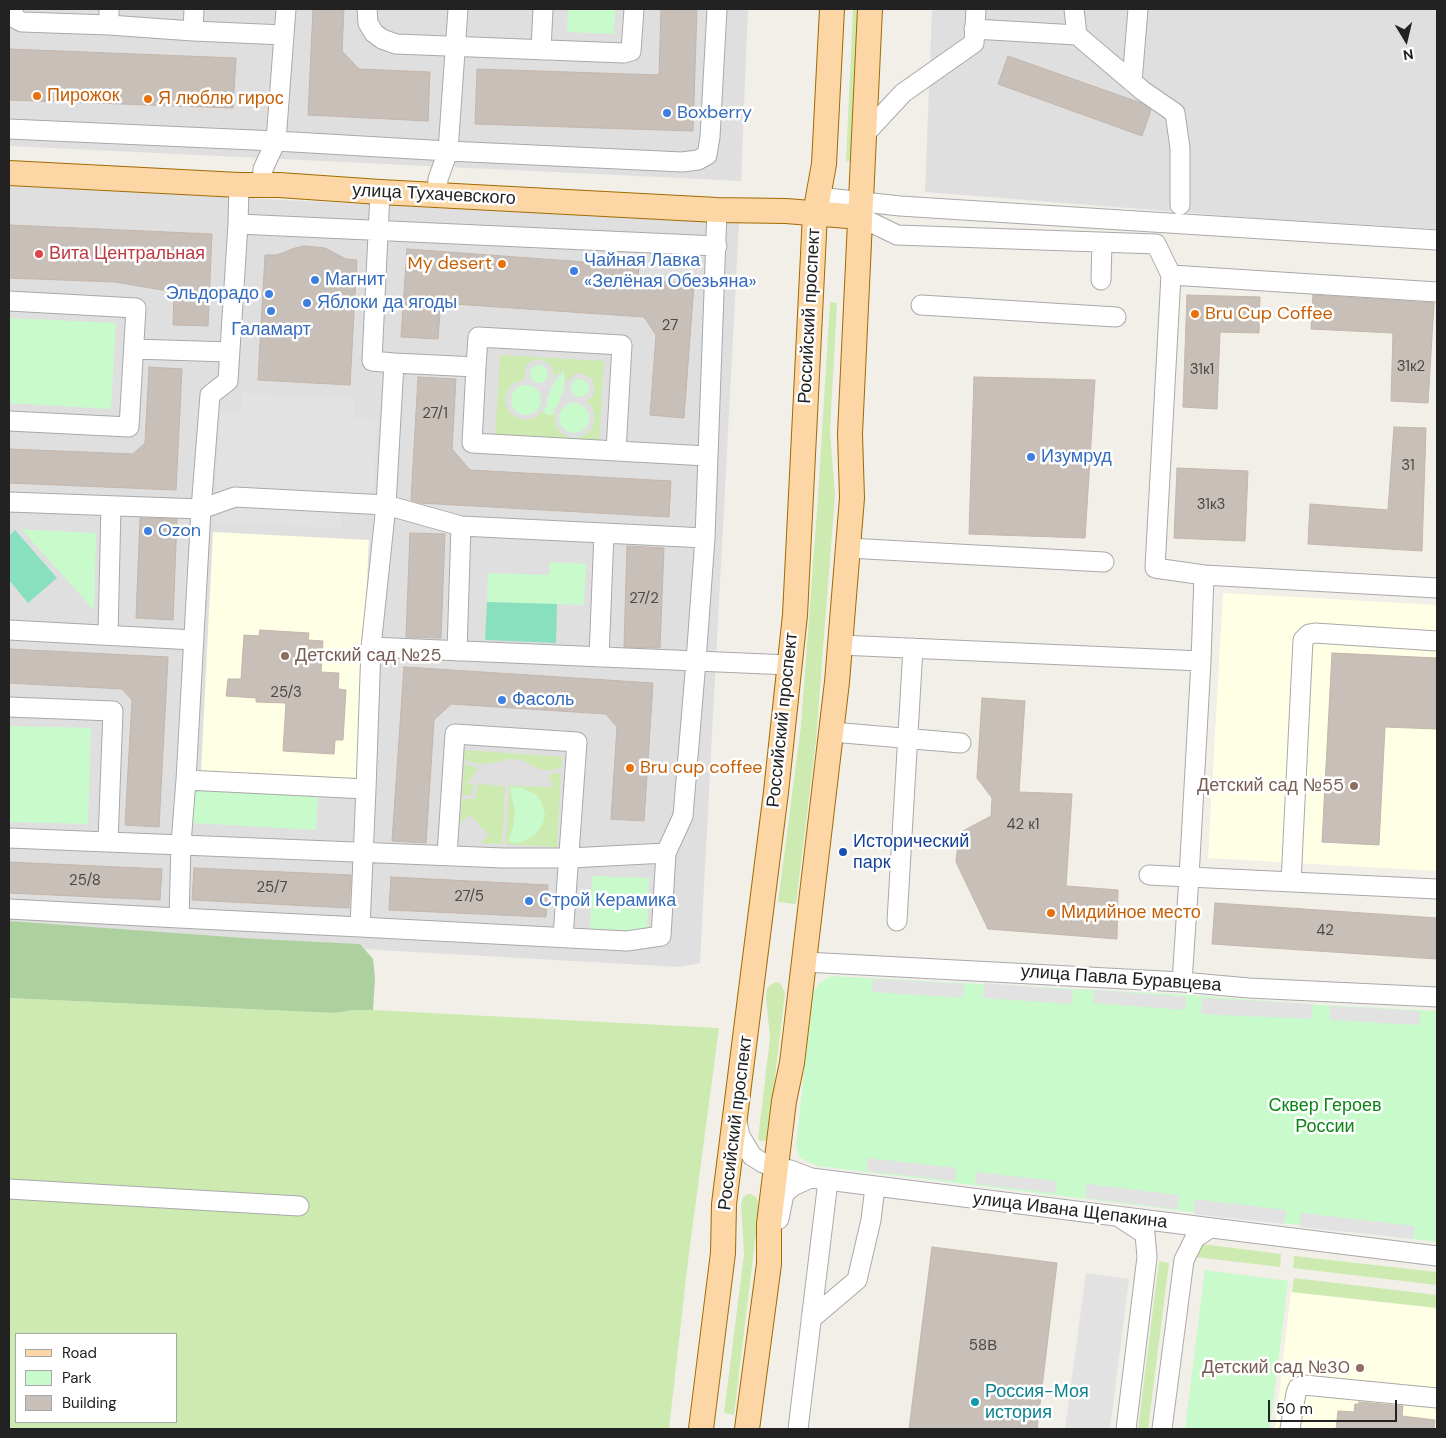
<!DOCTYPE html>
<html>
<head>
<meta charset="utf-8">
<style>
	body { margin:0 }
	#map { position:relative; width:1446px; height:1438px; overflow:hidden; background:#f2efe9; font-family:"DM Sans",sans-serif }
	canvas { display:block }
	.frame { position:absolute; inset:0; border:10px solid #222; pointer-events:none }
	.legend { position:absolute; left:15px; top:1333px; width:162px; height:90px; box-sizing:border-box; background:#fff; border:1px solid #a7a7a7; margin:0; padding:6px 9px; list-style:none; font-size:15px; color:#222 }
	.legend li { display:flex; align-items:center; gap:10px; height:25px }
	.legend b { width:25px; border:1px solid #a7a7a7 }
	.north { position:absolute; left:1381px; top:15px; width:50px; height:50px; -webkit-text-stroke:4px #fff; paint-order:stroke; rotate:171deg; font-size:14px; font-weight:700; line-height:20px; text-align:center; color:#222 }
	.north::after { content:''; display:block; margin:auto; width:18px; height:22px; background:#222; clip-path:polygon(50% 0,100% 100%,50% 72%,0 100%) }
	.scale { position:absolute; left:1268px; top:1400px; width:129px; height:22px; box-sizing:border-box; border:2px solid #222; border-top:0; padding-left:6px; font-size:15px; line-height:18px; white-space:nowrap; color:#222; -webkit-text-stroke:4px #fff; paint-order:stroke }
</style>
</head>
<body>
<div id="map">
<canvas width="1446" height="1438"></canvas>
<div class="frame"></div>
<ul class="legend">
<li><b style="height:6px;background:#fcd6a4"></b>Road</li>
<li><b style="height:14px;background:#c8facc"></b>Park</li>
<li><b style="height:14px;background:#c7bfb8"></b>Building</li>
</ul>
<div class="north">N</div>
<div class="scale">50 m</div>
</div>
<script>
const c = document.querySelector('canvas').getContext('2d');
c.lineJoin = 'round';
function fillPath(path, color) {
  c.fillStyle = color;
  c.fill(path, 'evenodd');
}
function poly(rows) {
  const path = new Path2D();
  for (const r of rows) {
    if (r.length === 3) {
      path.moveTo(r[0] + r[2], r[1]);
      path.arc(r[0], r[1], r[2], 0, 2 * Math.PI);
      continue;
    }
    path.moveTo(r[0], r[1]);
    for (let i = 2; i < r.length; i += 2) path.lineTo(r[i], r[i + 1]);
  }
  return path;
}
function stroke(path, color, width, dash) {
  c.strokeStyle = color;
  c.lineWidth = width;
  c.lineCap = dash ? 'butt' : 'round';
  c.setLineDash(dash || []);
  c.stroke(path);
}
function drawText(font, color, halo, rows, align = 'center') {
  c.font = font + ' "DM Sans",sans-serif';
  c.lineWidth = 5;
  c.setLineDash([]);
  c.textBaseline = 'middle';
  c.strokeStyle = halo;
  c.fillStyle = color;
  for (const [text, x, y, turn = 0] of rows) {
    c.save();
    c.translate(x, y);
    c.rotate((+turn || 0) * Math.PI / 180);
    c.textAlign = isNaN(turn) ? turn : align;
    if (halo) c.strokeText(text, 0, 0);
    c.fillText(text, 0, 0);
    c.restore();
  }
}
const residential = poly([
	[9,9,748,9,741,181,9,146],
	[932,9,1437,9,1437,229,1254,218,925,192],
	[9,186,739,223,700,963,679,967,9,929]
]);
const education = poly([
	[213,532,369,540,357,779,201,771],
	[1223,593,1437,605,1437,871,1208,858],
	[1291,1292,1437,1308,1437,1429,1275,1429]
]);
const grass = poly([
	[853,9,862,9,855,162,846,161],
	[830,302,837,303,830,431,835,495,816,740,796,904,778,902,801,726,818,497],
	[500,355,604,361,599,442,495,436],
	[540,359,551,365,553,370,553,376,564,372,567,382,575,374,581,373,592,379,595,391,592,397,586,401,591,405,594,413,594,422,591,430,585,435,577,438,568,437,561,433,556,426,555,414,547,415,543,410,536,417,528,420,520,419,512,415,507,408,505,400,507,392,512,384,525,379,525,368,529,363,534,360],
	[465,750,562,757,562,767,554,770,542,770,521,760,509,759,494,763,479,764,464,760],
	[464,764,478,768,467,784,474,784,471,795,462,795],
	[561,772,557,847,506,844,509,786,554,787,548,775],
	[510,788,535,835,512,833,515,812],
	[478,784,505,786,502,844,481,843,489,835,470,815,460,823,462,799,475,799],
	[775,982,780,983,785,993,768,1137,765,1141,761,1141,758,1139,770,1038,766,997,767,988],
	[9,998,334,1013,354,1010,373,1010,719,1028,688,1261,669,1429,9,1429],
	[16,1334,176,1334,176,1422,16,1422],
	[747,1194,751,1194,757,1198,759,1208,734,1415,724,1413,744,1254,741,1205,743,1198],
	[1202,1244,1281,1254,1280,1267,1196,1257,1197,1249],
	[1294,1256,1437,1272,1437,1285,1293,1268],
	[1159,1261,1169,1263,1148,1429,1138,1429],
	[1294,1278,1437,1295,1437,1308,1292,1292]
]);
const forest = poly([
	[9,921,258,939,360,944,373,959,375,978,373,1010,354,1010,334,1013,9,998]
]);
const park = poly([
	[568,9,615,9,614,34,567,32],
	[9,318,116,323,111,409,9,403],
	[539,374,9],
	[564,371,564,388,558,405,553,410,555,414,547,415,543,409,547,407,547,400,553,384],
	[580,388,9],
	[526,400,15],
	[574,418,15],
	[21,529,96,533,94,610],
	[550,562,586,564,584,605,487,602,488,573,549,575],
	[9,726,91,728,88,824,9,822],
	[516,787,523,788,536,795,541,801,545,815,543,823,535,835,522,842,515,843,508,841,513,828,515,812,510,788],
	[193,790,318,797,316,830,192,823],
	[592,876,649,878,647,931,590,929],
	[831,976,1189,995,1323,1005,1437,1011,1437,1242,817,1166,800,1158,796,1146,813,992,821,982],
	[1205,1270,1288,1281,1270,1429,1185,1429]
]);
const pitch = poly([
	[15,530,57,578,28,603,9,580,9,536],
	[487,602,557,604,556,643,485,640]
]);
const parking = poly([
	[242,393,355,399,354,418,377,419,373,494,343,492,341,528,214,522,220,411,241,412],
	[873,979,964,984,963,998,872,992],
	[984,983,1073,990,1072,1004,983,998],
	[1094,990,1186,997,1186,1010,1093,1003],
	[1202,998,1313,1004,1312,1019,1201,1014],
	[1330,1006,1420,1011,1420,1025,1330,1020],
	[868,1158,956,1168,955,1181,867,1171],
	[976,1172,1057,1181,1055,1193,975,1184],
	[1087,1184,1179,1195,1177,1209,1085,1198],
	[1195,1199,1286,1210,1284,1224,1194,1214],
	[1301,1213,1415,1226,1413,1239,1300,1227],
	[1086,1273,1129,1279,1110,1429,1065,1429]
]);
const building = poly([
	[313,9,344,9,342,51,359,69,430,72,428,121,308,115,313,9],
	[661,9,697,9,693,131,475,124,477,69,659,75,661,9],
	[9,49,236,58,233,108,9,100,9,49],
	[1008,56,1141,103,1151,110,1142,136,998,84,1008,56],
	[9,225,212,234,208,326,173,325,174,292,115,282,9,278,9,225],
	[304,246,325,248,346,259,357,260,350,385,258,380,265,255,277,255,295,248,304,246],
	[407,249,639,266,638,279,694,284,684,418,650,415,656,335,644,317,454,304,440,312,438,339,401,337,407,249],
	[1187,295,1260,297,1259,333,1220,332,1217,409,1183,407,1187,295],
	[1313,295,1434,303,1428,403,1391,401,1393,333,1311,329,1313,295],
	[149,367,182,369,176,490,9,483,9,449,133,454,145,443,149,367],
	[418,377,456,379,452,449,470,470,671,481,669,517,420,503,411,500,418,377],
	[974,377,1095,380,1085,538,969,534,974,377],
	[1394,427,1426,428,1422,551,1308,544,1310,504,1388,510,1394,427],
	[1177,468,1248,471,1245,541,1174,538,1177,468],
	[140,518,177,519,173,620,136,618,140,518],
	[410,533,445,534,441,638,406,637,410,533],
	[627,546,664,548,660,648,624,647,627,546],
	[260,630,309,633,308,640,323,641,321,672,339,673,338,689,346,690,343,740,335,740,334,754,283,751,286,703,256,702,256,698,226,696,228,679,241,679,244,635,259,636,260,630],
	[9,649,168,657,159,827,125,825,132,700,122,689,9,683,9,649],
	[1332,653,1437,658,1437,729,1385,727,1379,845,1322,842,1332,653],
	[404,667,653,683,644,821,611,819,617,727,606,714,451,704,434,720,426,843,392,841,404,667],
	[982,698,1025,701,1019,792,1072,794,1066,886,1118,890,1117,939,988,929,956,862,959,833,991,816,992,798,977,778,982,698],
	[9,862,162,869,160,900,9,893,9,862],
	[194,868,351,875,349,908,192,900,194,868],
	[391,877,548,885,546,917,389,910,391,877],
	[1215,903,1437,918,1437,959,1212,944,1215,903],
	[932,1247,1057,1263,1037,1429,909,1429,932,1247],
	[1359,1402,1403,1406,1402,1416,1435,1420,1434,1429,1336,1429,1338,1411,1354,1412,1355,1404,1359,1404,1359,1402]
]);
const minor = poly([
	[13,9,14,18,22,22,109,25],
	[109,9,109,25,193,31,194,9],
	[367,9,368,23,374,33,382,39,396,44,624,53,631,51,634,9],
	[1074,9,1077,35],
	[974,29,1077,35,1143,91,1175,113,1180,148,1180,205],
	[193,31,284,35,276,141,263,169,262,186],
	[284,35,286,9],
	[541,50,543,9],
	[1132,82,1138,9],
	[9,129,276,141,448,151,682,162,698,160,707,155,710,137,717,9],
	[864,135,903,93,974,43,976,9],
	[380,192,372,361,394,363,386,505,461,526,705,538],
	[437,195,438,179,448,151,458,9],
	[818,197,900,206,1437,240],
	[860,217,897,235,1156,244,1171,275,1437,292],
	[238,224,717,246],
	[1171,275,1155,568,1204,575],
	[1101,280,1102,243],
	[9,301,136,308,129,427,9,421],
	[921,305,1116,317],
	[134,349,229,352],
	[394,363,476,367,472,443,707,456],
	[476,367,478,337,622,345,616,451],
	[9,502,201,509,235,497,386,505,371,647,366,789,186,780,201,509,210,395,228,381,238,224,239,185],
	[848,548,1104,562],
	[1437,588,1204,575,1201,661,1189,877,1437,889],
	[9,630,194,640],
	[108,635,111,506],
	[840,645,1201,661],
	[371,647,789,665],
	[457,651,461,526],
	[599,657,604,533],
	[9,707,113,711,108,841],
	[832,732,961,743],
	[9,838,503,858,570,858,666,853,683,816,696,661,705,538,717,210],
	[447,855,455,734,577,742,563,937],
	[1149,875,1189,877,1182,982],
	[1291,882,1303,640,1309,634,1315,633,1437,641],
	[9,909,179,918,181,844,186,780],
	[179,918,360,927,366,789],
	[897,921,913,648],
	[360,927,627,941,661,936,666,853],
	[805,962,1182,982,1249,988,1437,997],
	[736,1118,740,1136,752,1156,763,1163,776,1168,790,1170,811,1178,1437,1256],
	[9,1189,299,1206],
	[779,1219,784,1194,793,1186,811,1178],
	[1122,1219,1145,1234,1147,1257,1126,1429],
	[811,1319,857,1280,871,1220,875,1187],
	[798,1429,828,1181],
	[1162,1429,1184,1260,1195,1238,1210,1228],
	[1290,1429,1296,1393,1298,1388,1304,1385,1437,1398]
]);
const major = poly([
	[9,173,239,185,279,185,380,192,717,210,786,211,860,217],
	[701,1429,723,1253,724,1204,776,792,795,615,815,214,824,164,832,9],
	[747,1429,769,1264,769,1224,784,1101,792,1063,837,682,852,498,850,434,870,9]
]);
const markers = [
	[37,96,5,"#e8710a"],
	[148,99,5,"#e8710a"],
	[667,113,5,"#3f7fe0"],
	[39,254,5,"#e0444e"],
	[502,264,5,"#e8710a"],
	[574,271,5,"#3f7fe0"],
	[315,280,5,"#3f7fe0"],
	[269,294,5,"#3f7fe0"],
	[307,303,5,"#3f7fe0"],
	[271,311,5,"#3f7fe0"],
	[1195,314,5,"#e8710a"],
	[1031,457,5,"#3f7fe0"],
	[148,531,5,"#3f7fe0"],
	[285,656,5,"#8d6e63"],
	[502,700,5,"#3f7fe0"],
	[630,768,5,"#e8710a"],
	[1354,786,5,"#8d6e63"],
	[843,852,5,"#1a4fb4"],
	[529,901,5,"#3f7fe0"],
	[1051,913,5,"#e8710a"],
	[1360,1368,5,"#8d6e63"],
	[975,1402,5,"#0f9aa8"]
];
const numberNames = [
	["27",670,326],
	["31к2",1411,367],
	["31к1",1202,370],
	["27/1",435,414],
	["31",1408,466],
	["31к3",1211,505],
	["27/2",644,599],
	["25/3",286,693],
	["42 к1",1023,825],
	["25/8",85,881],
	["25/7",272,888],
	["27/5",469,897],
	["42",1325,931],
	["58В",983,1346]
];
const foodNames = [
	["Пирожок",47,96],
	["Я люблю гирос",158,99],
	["My desert",492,264,"right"],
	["Bru Cup Coffee",1205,314],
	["Bru cup coffee",640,768],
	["Мидийное место",1061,913]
];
const shopNames = [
	["Boxberry",677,113],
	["Чайная Лавка",584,261],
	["«Зелёная Обезьяна»",584,282],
	["Магнит",325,280],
	["Эльдорадо",259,294,"right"],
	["Яблоки да ягоды",317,303],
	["Галамарт",271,330,"center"],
	["Изумруд",1041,457],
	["Ozon",158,531],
	["Фасоль",512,700],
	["Строй Керамика",539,901]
];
const streetNames = [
	["улица Тухачевского",434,195,3],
	["Российский проспект",810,316,-87],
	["Российский проспект",783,720,-84],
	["улица Павла Буравцева",1121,979,4],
	["Российский проспект",736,1123,-83],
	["улица Ивана Щепакина",1070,1211,7]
];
const healthNames = [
	["Вита Центральная",49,254]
];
const educationNames = [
	["Детский сад №25",295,656,"left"],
	["Детский сад №55",1344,786],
	["Детский сад №30",1350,1368]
];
const transitNames = [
	["Исторический",853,842],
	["парк",853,863]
];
const parkNames = [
	["Сквер Героев",1325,1106],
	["России",1325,1127]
];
const cultureNames = [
	["Россия-Моя",985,1392],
	["история",985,1413]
];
fillPath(residential, '#e0dfdf');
fillPath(education, '#ffffe5');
fillPath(grass, '#cdebb0');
fillPath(forest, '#add19e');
fillPath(park, '#c8facc');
fillPath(pitch, '#88e0be');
fillPath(parking, '#e2e2e2');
fillPath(building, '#c7bfb8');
stroke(building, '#c4b6ab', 1);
stroke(minor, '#a9a9a9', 21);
stroke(major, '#a06b00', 26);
stroke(minor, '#fff', 19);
stroke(major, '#fcd6a4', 24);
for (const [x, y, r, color] of markers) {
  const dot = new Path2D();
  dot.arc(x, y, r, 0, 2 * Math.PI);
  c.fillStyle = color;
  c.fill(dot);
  stroke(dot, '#fff', 2);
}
drawText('15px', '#4b4948', null, numberNames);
drawText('18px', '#c56008', '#fff', foodNames, 'left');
drawText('18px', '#366cbe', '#fff', shopNames, 'left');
drawText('18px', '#222', '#fff', streetNames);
drawText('18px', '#be3a42', '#fff', healthNames, 'left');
drawText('18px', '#785e54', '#fff', educationNames, 'right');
drawText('18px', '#164399', '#fff', transitNames, 'left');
drawText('18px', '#0c8416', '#fff', parkNames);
drawText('18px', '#0d838f', '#fff', cultureNames, 'left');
</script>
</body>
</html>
